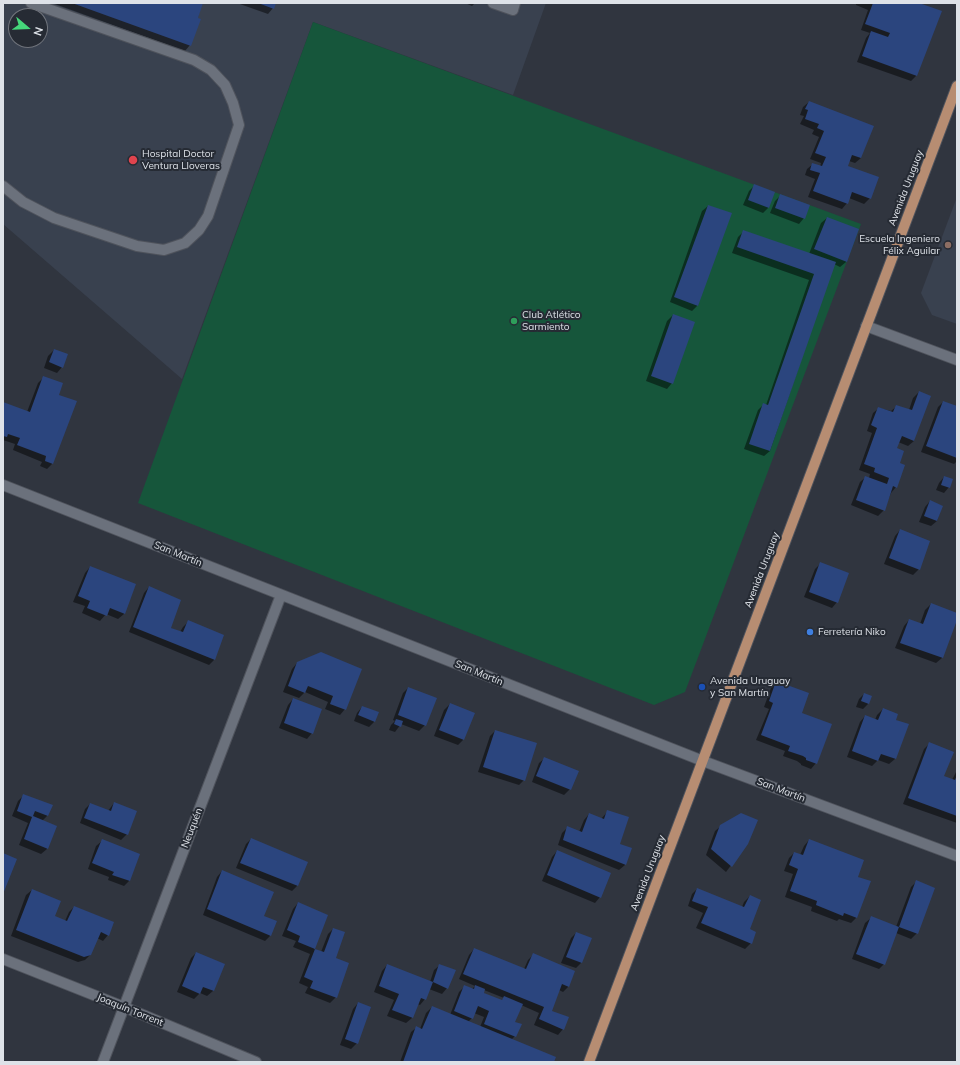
<!DOCTYPE html>
<meta charset="utf-8">
<style>
body{margin:0}
#map{position:relative;width:960px;height:1065px;overflow:hidden;background:#30353f;font-family:Mulish,sans-serif}
canvas{display:block}
.frame{position:absolute;inset:0;border:4px solid #dee2e8;pointer-events:none}
.north{position:absolute;left:8px;top:8px;width:40px;height:40px;box-sizing:border-box;background:#262b34;border:1px solid #70747c;border-radius:50%;rotate:109deg;font-size:11px;font-weight:700;line-height:16px;text-align:center;color:#dee2e8}
.north::after{content:'';display:block;margin:auto;width:14px;height:18px;background:#45d77a;clip-path:polygon(50% 0,100% 100%,50% 72%,0 100%)}
</style>
<div id="map">
<canvas width="960" height="1065"></canvas>
<div class="frame"></div>
<div class="north">N</div>
</div>
<script>
const g = document.querySelector('canvas').getContext('2d');
g.lineJoin = 'round';
function paint(path, color) { g.fillStyle = color; g.fill(path, 'evenodd'); }
const poly = rows => new Path2D(rows.map(r => 'M' + r).join(''));
function strokePath(path, color, width, dash) { g.strokeStyle = color; g.lineWidth = width; g.lineCap = dash ? 'butt' : 'round'; g.setLineDash(dash || []); g.stroke(path); }
function write(font, color, halo, rows, align = 'center') {
  g.font = font + ' Mulish,sans-serif'; g.lineWidth = 4; g.setLineDash([]); g.textBaseline = 'middle'; g.strokeStyle = halo; g.fillStyle = color; for (const [text, x, y, turn = 0] of rows) {
    g.save(); g.translate(x, y); g.rotate((+turn || 0) * Math.PI / 180); g.textAlign = isNaN(turn) ? turn : align; if (halo) g.strokeText(text, 0, 0); g.fillText(text, 0, 0); g.restore();
  }
}
const built = poly([
 [3,3,546,3,513,95,313,22,182,379,3,224],
 [16,16,40,16,40,40,16,40],
 [957,197,957,324,932,315,921,293]
]);
const green = poly([
 [313,22,861,224,685,692,654,705,138,503]
]);
const shadow = poly([
 [52,3,202,3,190,45,185,51],
 [237,3,275,3,273,8,268,14],
 [465,3,475,3,472,6],
 [856,3,916,3,940,12,916,76,911,81,857,62,866,38,870,33,861,30,868,10,856,5],
 [809,102,861,158,855,163,849,161,847,166,870,198,864,204,849,198,847,203,842,209,808,197,815,179,805,175,807,169,813,164,820,167,821,163,810,159,819,137,812,134,814,130,800,124,804,116,800,115,803,107],
 [754,186,769,207,763,213,743,205,749,191],
 [781,195,804,218,799,224,770,213,775,201],
 [708,206,698,305,692,311,670,302,702,211],
 [827,218,858,230,846,262,840,267,834,264,770,451,764,456,744,449,758,410,764,404,766,405,809,280,732,253,738,237,744,231,809,254,821,223],
 [673,315,672,383,667,389,646,381,667,321],
 [54,350,62,367,57,373,44,368,48,356],
 [44,377,58,395,52,464,47,469,40,466,42,462,13,450,15,444,3,440,3,403,27,412,38,383],
 [919,392,914,441,908,446,898,442,896,449,898,464,896,487,891,493,884,510,878,516,851,505,860,482,866,477,869,478,870,474,859,470,872,433,867,431,873,413,879,408,891,411,897,406,909,410,913,398],
 [943,402,957,407,957,461,954,464,921,452,938,407],
 [944,477,949,487,944,493,936,490,939,483],
 [930,501,942,506,937,521,931,526,919,522,925,507],
 [900,530,919,569,913,575,884,564,895,536],
 [821,563,837,602,832,608,804,597,815,569],
 [90,567,135,585,124,614,118,619,106,614,100,621,82,613,85,606,73,602,85,573],
 [149,587,170,628,180,632,183,627,188,622,223,636,214,660,209,665,129,632,144,593],
 [931,604,957,614,942,658,936,663,895,648,904,626,909,620,920,624,925,610],
 [321,653,345,709,340,715,325,709,328,702,305,692,299,698,283,692,292,669,297,663],
 [776,682,801,713,816,763,811,769,801,765,801,764,797,761,783,756,785,751,756,740,769,709,764,707,771,688],
 [408,688,425,725,419,731,401,724,395,732,389,730,391,725,395,721,393,720,403,693],
 [864,694,868,704,863,709,856,707,859,699],
 [293,699,312,733,307,739,279,728,288,705],
 [450,704,474,714,463,740,458,745,434,736,444,710],
 [362,707,378,712,374,722,369,727,354,721,357,713],
 [883,709,895,720,908,725,895,759,889,764,878,760,872,766,847,757,860,722,865,716,875,720,877,715],
 [495,731,524,780,519,785,478,772,490,736],
 [929,744,943,777,952,780,957,770,957,823,903,804,924,749],
 [545,758,570,789,564,795,532,782,539,763],
 [24,795,51,806,47,816,42,821,56,826,47,849,41,854,19,845,28,823,12,816,18,801],
 [114,803,127,834,121,840,80,823,85,809,90,804,108,811],
 [608,811,618,844,631,849,625,865,619,870,558,845,562,833,568,827,579,832,584,820,589,814,601,819],
 [721,826,747,844,726,872,706,855,715,831],
 [251,839,307,862,297,886,292,891,236,868,246,844],
 [809,840,857,877,869,882,856,918,851,923,839,919,837,921,811,911,812,907,785,897,793,874,784,871,789,858,794,853,800,855,804,846],
 [102,841,139,855,129,881,124,886,108,880,109,877,88,869,96,846],
 [557,851,600,897,595,903,542,881,552,857],
 [222,871,263,916,270,936,265,941,203,915,217,877],
 [916,882,917,933,911,939,896,933,884,964,879,969,852,959,865,923,871,918,896,927,911,887],
 [697,889,742,907,744,902,750,896,748,930,751,943,745,949,696,928,703,913,688,906,692,894],
 [32,890,54,917,65,921,69,912,74,907,108,935,103,941,97,938,90,955,85,960,78,962,11,936,26,895],
 [298,903,327,915,314,949,321,952,328,934,333,929,336,997,330,1003,305,993,308,987,299,983,310,954,293,947,296,941,282,936,293,909],
 [576,933,591,939,581,963,576,968,561,963,571,938],
 [474,949,524,969,528,960,533,955,569,986,563,992,559,990,551,1011,563,1029,558,1035,534,1025,539,1013,521,1005,514,1022,515,1036,511,1040,553,1062,400,1062,411,1032,417,1027,420,1029,426,1013,432,1007,450,1015,459,992,465,986,472,989,475,986,459,979,469,955],
 [484,990,504,998,501,1001,483,993],
 [474,1013,484,1017,480,1027,468,1022,472,1018],
 [196,953,224,964,213,991,207,996,200,993,194,999,177,992,191,958],
 [387,965,430,982,434,970,440,965,447,988,442,994,429,989,425,999,420,1005,417,1004,412,1018,406,1023,387,1016,394,1000,374,992,382,971],
 [358,1003,357,1043,351,1049,340,1045,353,1009]
]);
const building = poly([
 [72,3,203,3,198,18,201,19,191,46],
 [258,3,276,3,274,9],
 [873,3,919,3,942,11,917,76,862,56,871,31,888,37,890,33,865,24],
 [809,101,874,126,861,158,852,155,848,166,879,177,871,199,852,192,848,204,813,191,820,173,810,170,812,163,822,166,826,157,815,153,824,131,817,128,819,124,805,119,808,110,805,109],
 [754,184,775,192,769,208,748,200],
 [780,194,810,205,805,219,775,208],
 [708,205,732,213,698,306,674,297],
 [827,217,859,229,847,262,814,249],
 [743,230,836,262,770,451,749,444,763,403,768,405,814,274,737,247],
 [673,314,695,322,673,384,651,376],
 [54,349,68,354,63,368,49,362],
 [43,376,63,383,59,395,77,401,53,464,45,461,46,456,17,445,20,438,8,434,7,437,3,436,3,402,30,412],
 [919,391,931,396,914,441,902,436,897,448,904,451,900,463,905,465,897,488,893,486,885,511,856,500,865,476,887,484,889,478,874,472,875,468,864,464,877,428,871,425,878,407,893,412,896,405,912,410],
 [943,401,957,406,957,458,926,446],
 [944,476,953,479,950,488,941,485],
 [930,500,943,506,937,521,924,516],
 [900,529,930,541,920,570,889,558],
 [820,562,849,573,838,603,809,592],
 [90,566,136,584,125,614,110,608,107,616,87,608,90,601,78,596],
 [149,586,181,600,171,628,183,632,188,620,224,635,215,660,133,627],
 [931,603,957,613,957,620,943,658,900,643,909,619,923,624],
 [321,652,362,669,346,710,330,704,333,696,308,686,305,693,288,686,297,662],
 [776,681,809,693,802,713,832,724,817,764,806,760,806,758,803,756,788,751,790,746,761,735,773,703,769,701],
 [408,687,437,698,426,726,398,715],
 [864,693,872,696,869,704,861,701],
 [293,698,322,709,313,734,284,723],
 [450,703,475,713,464,740,439,730],
 [362,706,379,712,375,722,358,715],
 [883,708,898,714,896,720,909,724,896,759,881,754,878,761,852,751,865,715,878,720],
 [396,719,403,721,401,727,394,724],
 [495,730,537,743,525,781,483,767],
 [929,742,954,752,944,776,955,780,957,775,957,816,908,798],
 [544,757,579,771,571,790,536,776],
 [23,794,53,805,48,816,35,811,33,816,57,826,48,849,24,839,32,817,17,811],
 [114,802,137,811,128,835,84,818,90,803,111,811],
 [607,810,629,817,620,844,632,848,626,865,563,840,567,826,582,832,589,813,604,819],
 [741,813,758,820,748,844,732,867,711,849,720,825],
 [251,838,308,862,298,886,240,863],
 [102,839,140,854,130,881,112,875,114,872,92,863],
 [809,839,864,860,858,877,871,881,857,918,844,913,843,916,816,905,817,901,790,891,798,869,789,865,794,852,803,855],
 [557,850,611,873,601,898,547,875],
 [3,853,17,859,3,894],
 [222,870,274,892,264,916,277,921,271,936,207,909],
 [916,880,935,888,918,934,899,927],
 [697,888,744,907,750,895,761,900,750,929,756,932,752,944,701,923,708,907,692,901],
 [32,889,61,901,55,916,67,921,74,906,114,922,109,936,101,932,91,955,84,957,16,930],
 [298,902,328,915,315,949,298,942,300,936,287,930],
 [871,916,899,927,885,965,856,954],
 [333,928,345,932,336,958,349,963,337,998,310,988,313,981,304,977,315,949,324,952],
 [576,932,592,938,582,963,566,957],
 [474,948,526,969,533,953,575,971,569,987,562,984,552,1011,569,1017,564,1030,539,1019,544,1007,463,974],
 [196,952,225,964,214,991,203,987,200,994,182,986],
 [387,964,433,982,426,1000,421,998,413,1018,392,1010,399,994,379,986],
 [439,964,456,970,448,989,433,982],
 [464,985,474,989,475,985,485,989,484,993,502,1000,504,996,523,1004,515,1022,522,1024,516,1037,484,1024,489,1011,478,1006,473,1019,454,1011],
 [358,1002,371,1007,358,1044,345,1039],
 [432,1006,556,1057,554,1062,403,1062,416,1026,422,1029]
]);
const minor = poly([
 [493,3,513,10,515,3],
 [3,186,23,202,54,218,137,246,164,250,185,243,199,230,208,216,239,125,233,103,225,85,211,70,194,60,31,3],
 [866,326,957,360],
 [3,485,703,761,957,856],
 [3,959,124,1007,256,1062],
 [103,1062,281,595]
]);
const major = poly([
 [589,1062,957,86]
]);
const markers = [
 [133,160,5,"#e0444e"],
 [948,245,4,"#8d6e63"],
 [514,321,4,"#2e9e5b"],
 [810,632,4,"#3f7fe0"],
 [702,687,4,"#1a4fb4"]
];
const poiNames = [
 ["Hospital Doctor",142,154],
 ["Ventura Lloveras",142,166],
 ["Escuela Ingeniero",940,239,"right"],
 ["Félix Aguilar",940,251,"right"],
 ["Club Atlético",522,315],
 ["Sarmiento",522,327],
 ["Ferretería Niko",818,632],
 ["Avenida Uruguay",710,681],
 ["y San Martín",710,693]
];
const streetNames = [
 ["Avenida Uruguay",906,188,-69],
 ["San Martín",178,554,22],
 ["Avenida Uruguay",762,570,-69],
 ["San Martín",479,673,22],
 ["San Martín",781,790,21],
 ["Neuquén",192,828,-69],
 ["Avenida Uruguay",648,873,-69],
 ["Joaquín Torrent",130,1010,22]
];
paint(built, '#39414f');
paint(green, '#16563b');
paint(shadow, '#0007');
paint(building, '#2b457e');
strokePath(minor, '#4f535c', 12);
strokePath(major, '#4f535c', 12);
strokePath(minor, '#6b717c', 10);
strokePath(major, '#b78d72', 10);
for (const [x, y, r, color] of markers) { const dot = new Path2D(); dot.arc(x, y, r, 0, 2 * Math.PI); g.fillStyle = color; g.fill(dot); strokePath(dot, '#262b34', 1.5); }
write('10px', '#dee2e8', '#262b34', poiNames, 'left');
write('10px', '#dee2e8', '#262b34', streetNames);
</script>
